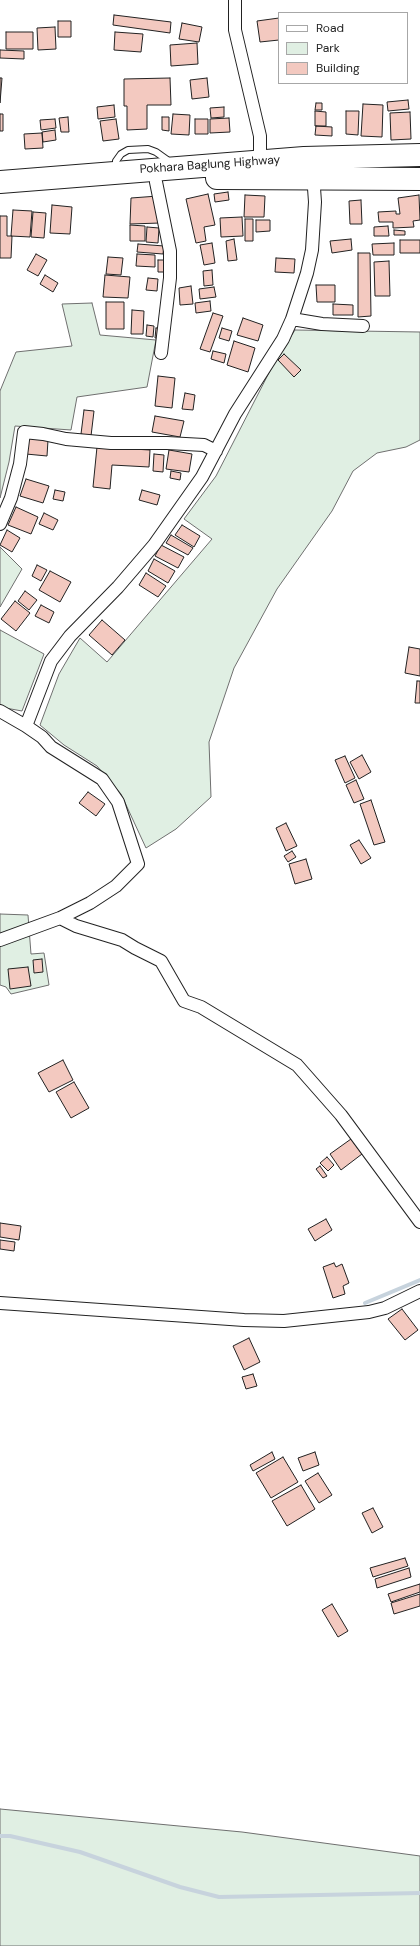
<!DOCTYPE html>
<style>
body{margin:0}
#map{position:relative;width:420px;height:1946px;overflow:hidden;background:#fff;font-family:"DM Sans",sans-serif}
canvas{display:block}
.legend{position:absolute;left:278px;top:12px;width:130px;height:72px;box-sizing:border-box;background:#fff;border:1px solid #a7a7a7;margin:0;padding:5px 7px;list-style:none;font-size:12px;color:#222}
.legend li{display:flex;align-items:center;gap:8px;height:20px}
.legend b{width:20px;border:1px solid #a7a7a7}
</style>
<div id="map">
<canvas width="420" height="1946"></canvas>
<ul class="legend">
<li><b style="height:5px;background:#fff"></b>Road</li>
<li><b style="height:11px;background:#e0efe3"></b>Park</li>
<li><b style="height:11px;background:#f3c9c0"></b>Building</li>
</ul>
</div>
<script>
const g = document.querySelector('canvas').getContext('2d');
g.lineJoin = 'round';
function paint(path, color) { g.fillStyle = color; g.fill(path, 'evenodd'); }
const poly = rows => new Path2D(rows.map(r => 'M' + r).join(''));
function strokePath(path, color, width, dash) { g.strokeStyle = color; g.lineWidth = width; g.lineCap = dash ? 'butt' : 'round'; g.setLineDash(dash || []); g.stroke(path); }
function write(font, color, halo, rows, align = 'center') {
  g.font = font + ' "DM Sans",sans-serif'; g.lineWidth = 3; g.setLineDash([]); g.textBaseline = 'middle'; g.strokeStyle = halo; g.fillStyle = color; for (const [text, x, y, turn = 0] of rows) {
    g.save(); g.translate(x, y); g.rotate((+turn || 0) * Math.PI / 180); g.textAlign = isNaN(turn) ? turn : align; if (halo) g.strokeText(text, 0, 0); g.fillText(text, 0, 0); g.restore();
  }
}
const green = poly([
 [92,303,100,335,156,340,147,387,77,397,71,430,15,426,9,462,0,498,0,391,16,352,72,346,62,304,92,303],
 [295,330,420,332,420,440,406,447,377,453,353,471,332,511,277,589,234,668,209,742,211,797,176,829,146,848,121,794,97,766,64,745,40,725,59,674,80,638,107,662,212,539,184,519,216,476,273,365,295,330],
 [0,547,22,569,0,607,0,547],
 [0,630,44,654,22,711,0,707,0,630],
 [0,914,28,915,31,954,44,953,49,985,11,994,6,987,0,985,0,914],
 [0,1809,242,1832,420,1856,420,1946,0,1946,0,1809]
]);
const stream = poly([
 [365,1303,420,1280],
 [0,1836,10,1836,80,1852,180,1887,219,1897,420,1893]
]);
const building = poly([
 [114,15,171,22,170,33,113,25,114,15],
 [279,18,279,40,260,42,257,21,279,18],
 [58,21,71,21,71,37,58,37,58,21],
 [182,23,202,27,199,42,179,39,182,23],
 [55,27,56,49,38,50,37,28,55,27],
 [6,32,33,32,33,49,6,49,6,32],
 [115,32,143,34,141,52,114,50,115,32],
 [197,43,198,64,171,66,170,45,197,43],
 [0,50,24,51,24,59,0,58,0,50],
 [0,78,2,78,0,103,0,78],
 [170,78,171,105,147,105,147,129,127,130,127,106,124,106,124,79,170,78],
 [207,78,209,97,192,99,190,80,207,78],
 [408,100,409,109,388,111,387,102,408,100],
 [316,103,322,103,322,110,315,110,316,103],
 [363,104,383,105,382,137,361,136,363,104],
 [114,105,115,117,98,119,97,107,114,105],
 [224,107,224,117,211,118,210,108,224,107],
 [315,111,326,112,326,126,315,126,315,111],
 [346,111,359,111,358,135,346,134,346,111],
 [410,112,411,139,391,140,390,113,410,112],
 [0,114,3,114,3,131,0,131,0,114],
 [173,114,190,115,189,135,171,134,173,114],
 [68,117,69,132,61,132,59,118,68,117],
 [162,117,169,117,169,131,162,130,162,117],
 [229,118,230,132,210,133,210,119,229,118],
 [55,119,56,128,41,130,40,120,55,119],
 [116,119,119,139,103,141,100,121,116,119],
 [195,119,208,119,208,134,195,134,195,119],
 [316,126,332,127,332,136,315,135,316,126],
 [55,130,56,140,43,142,42,132,55,130],
 [42,133,43,148,25,149,24,134,42,133],
 [228,192,229,200,215,202,214,194,228,192],
 [208,194,215,225,204,227,206,241,196,243,186,199,208,194],
 [245,195,265,196,264,217,244,217,245,195],
 [419,195,420,220,413,221,414,227,393,228,393,222,379,222,378,212,396,211,396,214,400,214,398,198,419,195],
 [158,196,160,223,130,224,131,198,158,196],
 [361,200,362,224,350,224,349,201,361,200],
 [52,205,72,207,70,234,50,233,52,205],
 [13,210,32,211,30,237,11,236,13,210],
 [33,212,46,213,44,238,31,237,33,212],
 [0,216,7,216,7,236,12,236,11,258,0,258,0,216],
 [242,217,243,236,221,237,220,218,242,217],
 [245,219,253,219,253,241,245,241,245,219],
 [256,220,270,220,270,231,256,232,256,220],
 [130,225,145,226,145,241,130,241,130,225],
 [388,226,389,236,374,236,374,227,388,226],
 [147,227,159,228,158,243,146,242,147,227],
 [394,230,405,231,405,235,394,235,394,230],
 [234,239,237,260,228,261,226,241,234,239],
 [351,239,352,250,332,253,330,241,351,239],
 [400,240,420,240,420,253,400,253,400,240],
 [212,243,215,263,204,265,200,245,212,243],
 [394,243,394,255,373,255,372,244,394,243],
 [138,244,164,246,163,254,137,252,138,244],
 [358,253,370,253,371,316,358,317,358,253],
 [36,254,47,260,38,276,27,270,36,254],
 [137,254,155,255,155,267,136,266,137,254],
 [108,257,123,258,121,275,106,274,108,257],
 [276,258,295,259,294,273,275,272,276,258],
 [158,260,169,260,169,272,158,272,158,260],
 [389,261,390,296,375,296,374,262,389,261],
 [212,270,213,285,204,286,203,271,212,270],
 [45,275,58,283,53,292,40,284,45,275],
 [105,275,130,277,128,298,103,297,105,275],
 [148,278,158,279,157,291,146,290,148,278],
 [316,285,335,285,335,302,317,302,316,285],
 [191,286,193,304,180,305,179,288,191,286],
 [214,287,216,297,200,299,199,289,214,287],
 [210,301,211,311,196,313,195,303,210,301],
 [106,302,124,302,124,329,106,329,106,302],
 [333,304,353,305,353,315,333,315,333,304],
 [132,310,144,311,143,334,131,334,132,310],
 [213,313,223,316,210,352,200,349,213,313],
 [243,318,263,325,258,341,237,335,243,318],
 [147,325,154,326,153,337,146,336,147,325],
 [156,328,162,328,161,338,155,338,156,328],
 [222,328,232,331,229,341,219,338,222,328],
 [234,341,255,348,248,372,227,365,234,341],
 [213,351,226,354,224,363,211,359,213,351],
 [284,354,301,370,294,377,278,360,284,354],
 [158,376,175,378,172,408,155,406,158,376],
 [185,393,195,395,193,410,182,409,185,393],
 [84,410,94,411,91,436,81,434,84,410],
 [155,416,184,421,180,437,152,432,155,416],
 [27,438,48,440,47,456,26,454,27,438],
 [97,447,150,450,149,467,112,465,110,489,93,487,97,447],
 [169,450,192,454,189,472,166,469,169,450],
 [154,454,164,455,163,472,153,471,154,454],
 [171,471,181,473,180,480,170,478,171,471],
 [26,479,49,486,43,503,20,496,26,479],
 [55,490,65,492,63,501,53,499,55,490],
 [142,490,160,495,157,505,139,500,142,490],
 [16,507,38,517,31,534,8,525,16,507],
 [44,513,58,520,53,530,39,524,44,513],
 [182,525,200,536,194,547,175,535,182,525],
 [7,530,20,538,12,552,0,545,7,530],
 [171,535,193,548,188,555,166,543,171,535],
 [161,545,184,557,178,568,155,556,161,545],
 [154,559,175,571,168,583,148,571,154,559],
 [37,565,47,570,41,581,32,576,37,565],
 [50,571,71,582,60,602,39,590,50,571],
 [146,573,166,586,158,597,139,585,146,573],
 [25,591,37,600,29,610,18,601,25,591],
 [15,601,30,613,16,631,1,619,15,601],
 [41,605,54,612,49,623,35,616,41,605],
 [102,620,125,640,112,655,89,635,102,620],
 [409,647,420,649,420,676,405,673,409,647],
 [417,681,420,681,420,703,415,703,417,681],
 [362,755,371,772,359,779,350,762,362,755],
 [345,756,355,778,345,783,335,760,345,756],
 [356,780,364,799,354,803,346,785,356,780],
 [88,792,105,804,96,816,79,803,88,792],
 [371,800,385,842,374,845,360,804,371,800],
 [286,823,297,846,286,851,276,828,286,823],
 [359,840,371,858,361,864,350,845,359,840],
 [292,851,296,857,288,862,284,856,292,851],
 [306,859,312,879,295,884,289,864,306,859],
 [42,959,43,972,34,973,33,960,42,959],
 [28,967,31,986,10,989,8,969,28,967],
 [63,1060,73,1080,49,1092,38,1073,63,1060],
 [74,1082,89,1108,71,1118,56,1092,74,1082],
 [351,1139,362,1154,341,1170,330,1154,351,1139],
 [327,1157,334,1165,328,1171,320,1163,327,1157],
 [320,1166,327,1176,323,1178,316,1169,320,1166],
 [326,1219,332,1230,315,1241,308,1229,326,1219],
 [0,1223,21,1226,19,1240,0,1237,0,1223],
 [0,1240,15,1242,14,1251,0,1249,0,1240],
 [334,1263,336,1267,342,1264,349,1283,343,1286,345,1294,333,1298,323,1267,334,1263],
 [402,1309,418,1330,405,1340,388,1319,402,1309],
 [249,1338,260,1362,244,1370,233,1346,249,1338],
 [253,1374,257,1386,246,1389,242,1377,253,1374],
 [272,1452,275,1459,253,1471,250,1465,272,1452],
 [315,1452,319,1465,303,1471,298,1458,315,1452],
 [283,1457,298,1482,271,1498,256,1473,283,1457],
 [318,1473,332,1495,319,1503,305,1481,318,1473],
 [301,1485,315,1509,287,1526,272,1501,301,1485],
 [373,1508,383,1527,372,1533,362,1513,373,1508],
 [405,1558,408,1566,373,1577,370,1568,405,1558],
 [409,1568,411,1577,377,1588,375,1579,409,1568],
 [420,1584,420,1592,391,1602,388,1594,420,1584],
 [420,1594,420,1606,394,1614,391,1603,420,1594],
 [332,1604,348,1631,338,1637,322,1610,332,1604]
]);
const lane = poly([
 [116,169,116,161,121,154,128,150,148,149,156,152,170,162]
]);
const street = poly([
 [235,0,235,30,260,136,260,161],
 [156,182,170,251,170,278,161,353],
 [292,319,307,273,312,250,315,202,313,174],
 [0,524,11,498,20,464,24,432,43,434,66,439,111,443,167,443,204,445,216,451],
 [0,711,26,726],
 [60,918,90,903,116,886,138,864,118,802,102,779,51,747,42,737,26,726,51,661,70,636,118,587,154,545,202,477,235,414,283,339,292,319,322,324,363,326],
 [0,940,60,918,76,926,122,940,135,948,161,961,184,1001,201,1007,297,1065,341,1115,420,1222],
 [0,1303,244,1320,284,1321,369,1312,385,1308,420,1291]
]);
const highway = poly([
 [217,178,420,179],
 [0,182,304,158,420,155]
]);
const streetNames = [
 ["Pokhara Baglung Highway",210,165,-4]
];
paint(green, '#e0efe3');
strokePath(green, '#6f6f6f', 1);
strokePath(stream, '#c7d3dd', 4);
paint(building, '#f3c9c0');
strokePath(building, '#222', 1);
strokePath(lane, '#222', 8);
strokePath(street, '#222', 14);
strokePath(highway, '#222', 24);
strokePath(lane, '#fff', 6);
strokePath(street, '#fff', 12);
strokePath(highway, '#fff', 22);
write('12px', '#222', '#fff', streetNames);
</script>
